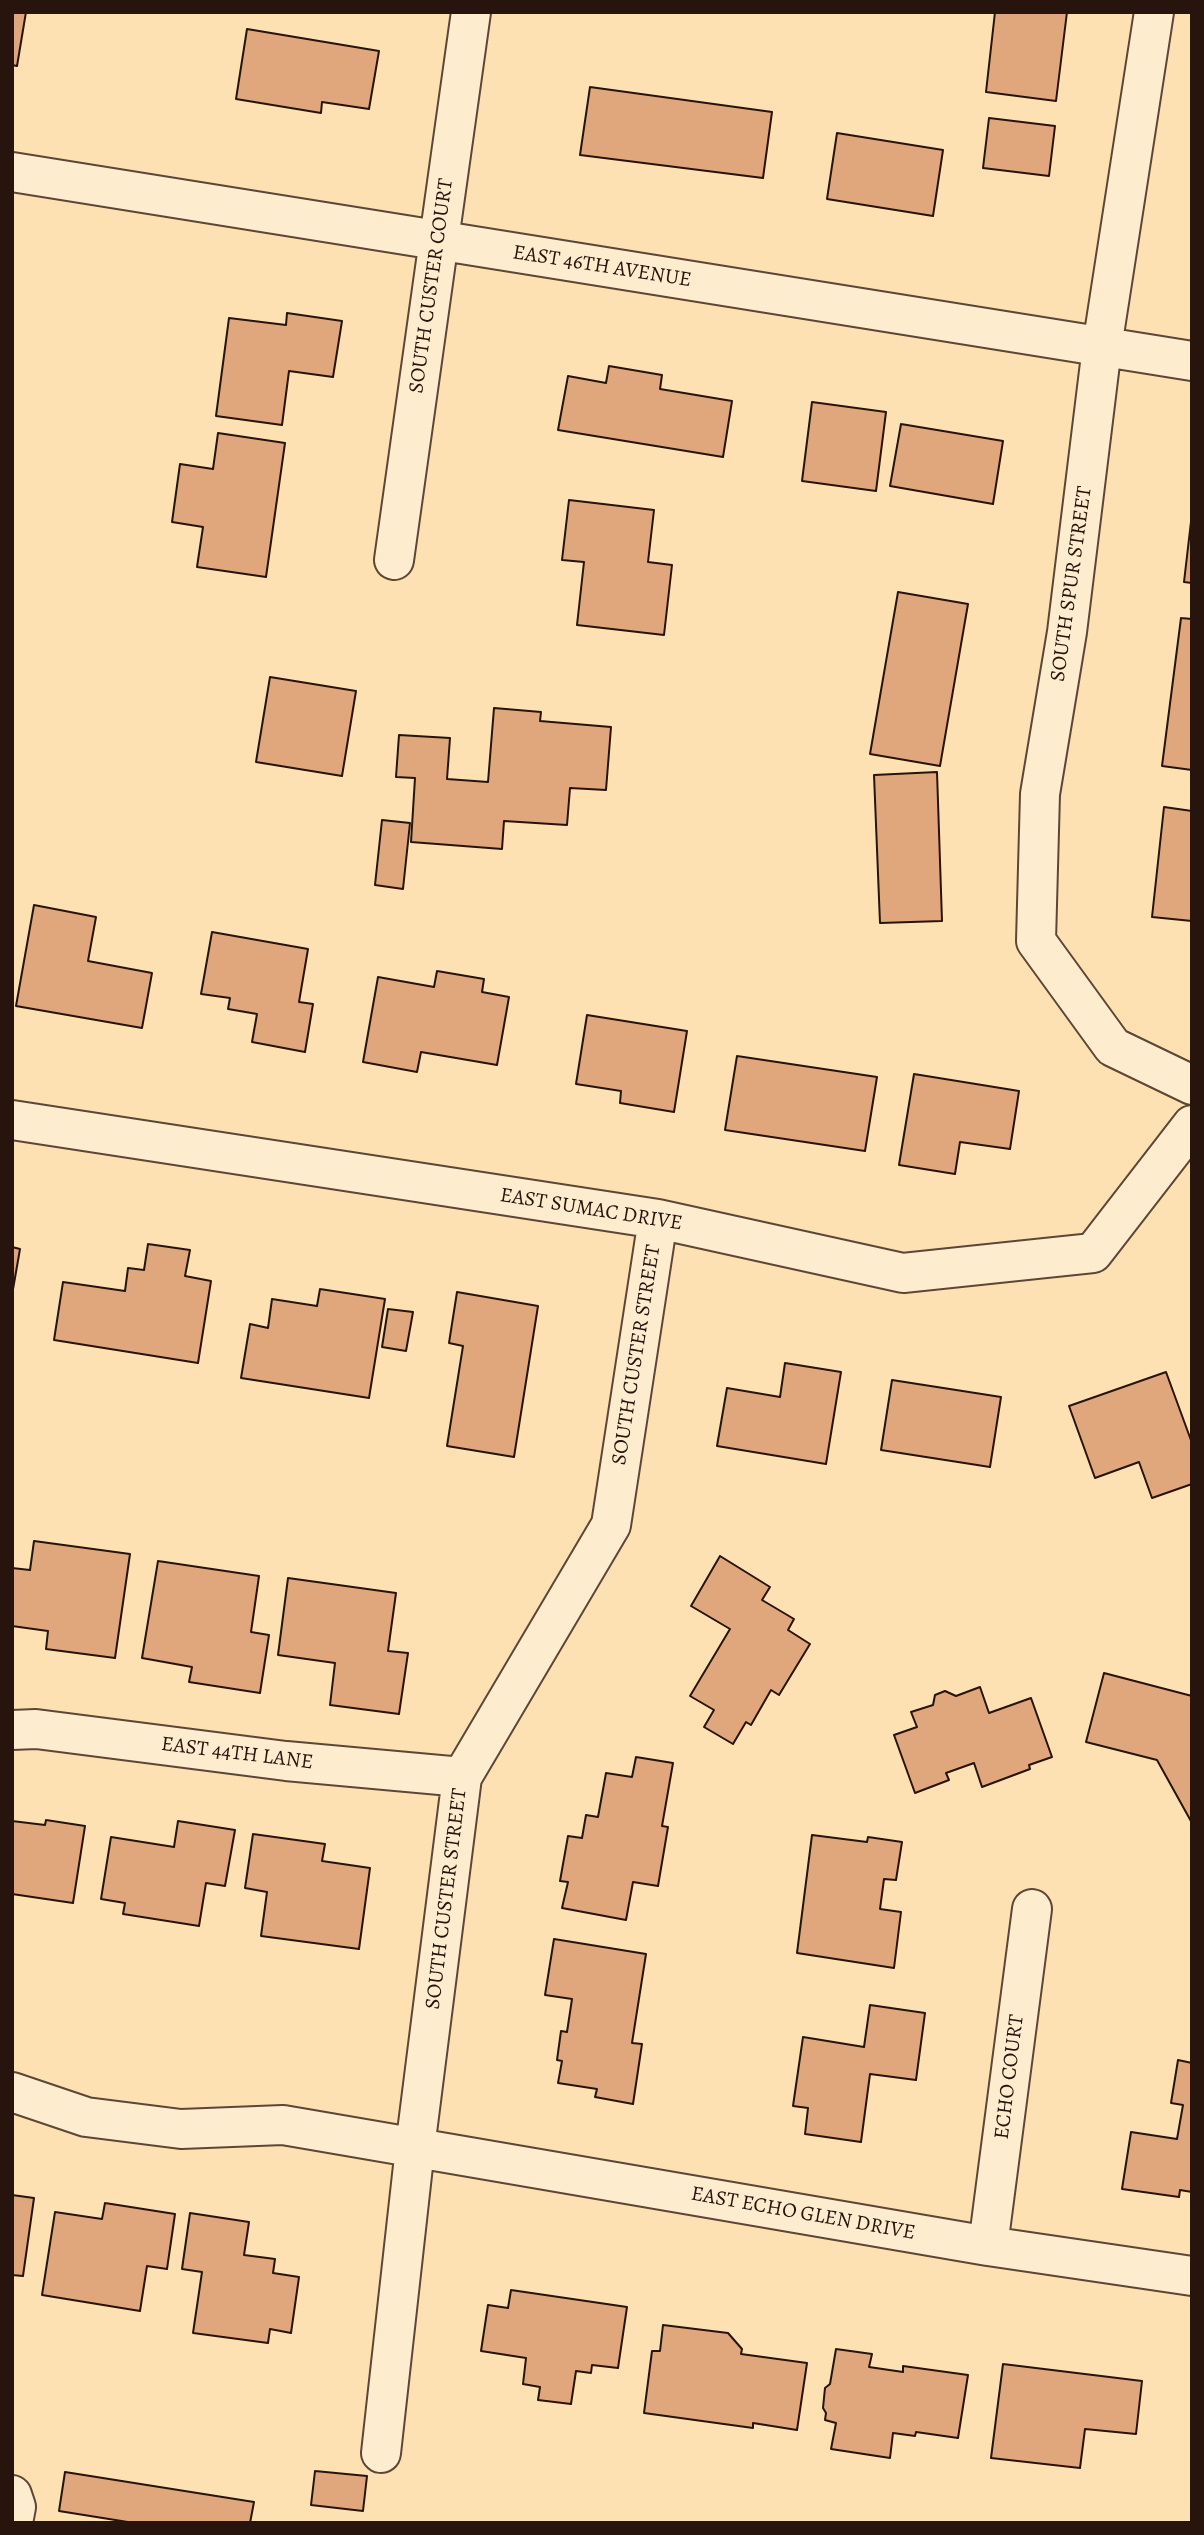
<!DOCTYPE html>
<style>
body{margin:0}
#map{position:relative;width:1204px;height:2535px;overflow:hidden;background:#fee1b3;font-family:Alegreya,serif}
canvas{display:block}
.frame{position:absolute;inset:0;border:14px solid #26140d;pointer-events:none}
</style>
<div id="map">
<canvas width="1204" height="2535"></canvas>
<div class="frame"></div>
</div>
<script>
const g = document.querySelector('canvas').getContext('2d');
g.lineJoin = 'round';
function paint(path, color) { g.fillStyle = color; g.fill(path, 'evenodd'); }
const poly = rows => new Path2D(rows.map(r => 'M' + r).join(''));
function strokePath(path, color, width, dash) { g.strokeStyle = color; g.lineWidth = width; g.lineCap = dash ? 'butt' : 'round'; g.setLineDash(dash || []); g.stroke(path); }
function write(font, color, halo, rows, align = 'center') {
  g.font = font + ' Alegreya,serif'; g.lineWidth = 5; g.setLineDash([]); g.textBaseline = 'middle'; g.strokeStyle = halo; g.fillStyle = color; for (const [text, x, y, turn = 0] of rows) {
    g.save(); g.translate(x, y); g.rotate((+turn || 0) * Math.PI / 180); g.textAlign = isNaN(turn) ? turn : align; if (halo) g.strokeText(text, 0, 0); g.fillText(text, 0, 0); g.restore();
  }
}
const building = poly([
 [12,12,26,12,17,66,12,65,12,12],
 [995,12,1067,12,1056,101,986,92,995,12],
 [247,29,379,51,369,109,322,102,321,113,236,99,247,29],
 [590,87,772,112,763,178,580,155,590,87],
 [989,118,1055,126,1049,176,983,168,989,118],
 [837,133,943,150,933,216,827,199,837,133],
 [287,313,342,321,333,377,289,371,282,425,216,416,229,318,286,325,287,313],
 [609,366,662,375,660,389,732,401,723,457,558,430,568,376,606,383,609,366],
 [812,402,886,412,876,491,802,481,812,402],
 [901,424,1003,441,993,504,890,486,901,424],
 [218,433,285,443,266,577,197,567,203,527,172,522,180,464,213,469,218,433],
 [569,500,654,510,648,562,672,565,664,635,577,625,584,562,562,560,569,500],
 [1192,513,1192,583,1184,582,1192,513],
 [898,592,968,604,940,766,870,754,898,592],
 [1181,618,1192,619,1192,770,1162,766,1181,618],
 [270,677,356,691,342,776,256,762,270,677],
 [494,708,541,712,540,721,611,727,606,790,570,788,567,825,504,821,502,849,411,842,415,778,396,777,399,735,450,738,447,779,488,782,494,708],
 [937,772,942,921,880,923,874,775,937,772],
 [1164,807,1192,811,1192,921,1152,917,1164,807],
 [382,820,410,823,403,889,375,885,382,820],
 [34,905,96,917,88,961,152,973,142,1028,16,1006,34,905],
 [212,932,308,949,299,1002,313,1004,305,1052,252,1042,257,1014,228,1009,230,998,201,994,212,932],
 [437,971,484,979,482,992,509,997,497,1065,421,1052,417,1072,363,1062,378,977,434,987,437,971],
 [587,1015,687,1031,674,1112,620,1103,621,1091,576,1084,587,1015],
 [737,1056,877,1077,865,1151,725,1130,737,1056],
 [914,1074,1019,1091,1010,1149,960,1142,955,1174,899,1165,914,1074],
 [148,1244,190,1250,185,1276,211,1281,198,1363,54,1340,63,1282,125,1291,128,1268,144,1270,148,1244],
 [12,1247,20,1249,12,1295,12,1247],
 [320,1289,385,1299,369,1398,241,1378,250,1324,268,1328,272,1299,317,1306,320,1289],
 [457,1292,538,1306,514,1457,447,1446,463,1346,449,1343,457,1292],
 [388,1309,413,1312,406,1351,382,1347,388,1309],
 [785,1363,841,1372,826,1464,717,1446,727,1388,780,1397,785,1363],
 [1166,1372,1192,1443,1192,1484,1152,1498,1139,1462,1095,1478,1069,1406,1166,1372],
 [892,1380,1001,1397,990,1467,881,1450,892,1380],
 [34,1541,130,1554,115,1658,46,1649,48,1631,12,1626,12,1568,30,1570,34,1541],
 [720,1556,770,1587,762,1600,794,1619,788,1630,810,1644,779,1695,771,1690,751,1725,746,1722,733,1744,704,1727,714,1710,690,1696,730,1629,691,1606,720,1556],
 [158,1561,259,1576,251,1632,269,1635,260,1693,189,1682,192,1667,142,1658,158,1561],
 [288,1578,396,1593,388,1651,408,1653,399,1714,330,1705,335,1663,278,1655,288,1578],
 [1104,1673,1192,1696,1192,1823,1157,1760,1086,1742,1104,1673],
 [980,1687,989,1713,1031,1698,1052,1757,1029,1765,1030,1769,982,1787,974,1763,946,1773,949,1780,915,1793,894,1735,917,1727,911,1712,933,1705,935,1695,945,1691,956,1696,980,1687],
 [636,1757,673,1763,662,1826,668,1827,658,1886,633,1882,626,1920,562,1908,568,1882,560,1881,568,1836,582,1838,586,1815,598,1817,606,1773,632,1777,636,1757],
 [46,1820,85,1826,73,1903,12,1894,12,1821,45,1825,46,1820],
 [178,1821,235,1830,225,1886,206,1883,199,1926,123,1914,125,1903,101,1899,111,1837,174,1847,178,1821],
 [253,1834,325,1844,322,1861,370,1868,359,1949,261,1936,267,1892,245,1888,253,1834],
 [812,1835,867,1842,868,1837,902,1842,896,1880,884,1879,880,1909,901,1912,894,1968,797,1953,812,1835],
 [554,1939,646,1954,632,2043,642,2044,633,2104,595,2097,597,2089,558,2083,562,2061,557,2060,561,2031,567,2032,572,1999,545,1995,554,1939],
 [870,2005,925,2013,916,2080,870,2074,861,2142,805,2134,808,2108,793,2106,803,2037,864,2047,870,2005],
 [1178,2060,1192,2063,1192,2192,1180,2190,1179,2197,1122,2189,1131,2132,1177,2139,1183,2105,1171,2103,1178,2060],
 [12,2195,34,2198,23,2276,12,2275,12,2195],
 [105,2203,175,2214,167,2269,147,2266,140,2311,42,2295,55,2212,102,2219,105,2203],
 [190,2213,249,2222,244,2255,275,2259,273,2273,299,2277,291,2333,270,2329,268,2343,193,2333,202,2272,182,2269,190,2213],
 [511,2290,627,2307,618,2368,592,2365,591,2373,576,2371,571,2404,538,2400,540,2387,523,2384,526,2358,481,2351,488,2305,508,2308,511,2290],
 [663,2325,728,2333,742,2349,741,2354,807,2363,797,2430,753,2423,753,2428,644,2413,652,2351,660,2351,663,2325],
 [836,2349,872,2354,869,2367,903,2372,903,2366,968,2375,958,2438,916,2432,915,2436,893,2433,890,2458,831,2449,836,2423,825,2420,826,2413,823,2408,825,2388,830,2384,836,2349],
 [1003,2364,1142,2381,1136,2434,1085,2429,1080,2468,991,2458,1003,2364],
 [315,2471,367,2476,363,2511,311,2505,315,2471],
 [65,2472,254,2502,250,2523,134,2523,59,2511,65,2472]
]);
const minor = poly([
 [1154,12,1102,347,1067,632,1040,794,1036,941,1113,1047,1192,1085],
 [12,172,1192,361],
 [394,560,471,12],
 [12,1120,658,1219,903,1273,1093,1253,1192,1125],
 [12,1730,36,1729,286,1761,462,1777],
 [12,2092,86,2117,181,2129,283,2125,988,2246,1192,2276],
 [988,2246,1032,1909],
 [381,2453,415,2148,462,1777,611,1525,658,1219],
 [12,2495,16,2507,13,2523]
]);
const streetNames = [
 ["EAST 46TH AVENUE",602,267,9],
 ["SOUTH CUSTER COURT",432,286,-82],
 ["SOUTH SPUR STREET",1072,584,-82],
 ["EAST SUMAC DRIVE",591,1210,9],
 ["SOUTH CUSTER STREET",637,1355,-81],
 ["EAST 44TH LANE",237,1754,7],
 ["SOUTH CUSTER STREET",447,1899,-83],
 ["ECHO COURT",1010,2077,-83],
 ["EAST ECHO GLEN DRIVE",803,2214,10]
];
paint(building, '#e0a77d');
strokePath(building, '#26140d', 2);
strokePath(minor, '#5c4736', 42);
strokePath(minor, '#feecce', 38);
write('21px', '#26140d', '#feecce', streetNames);
</script>
